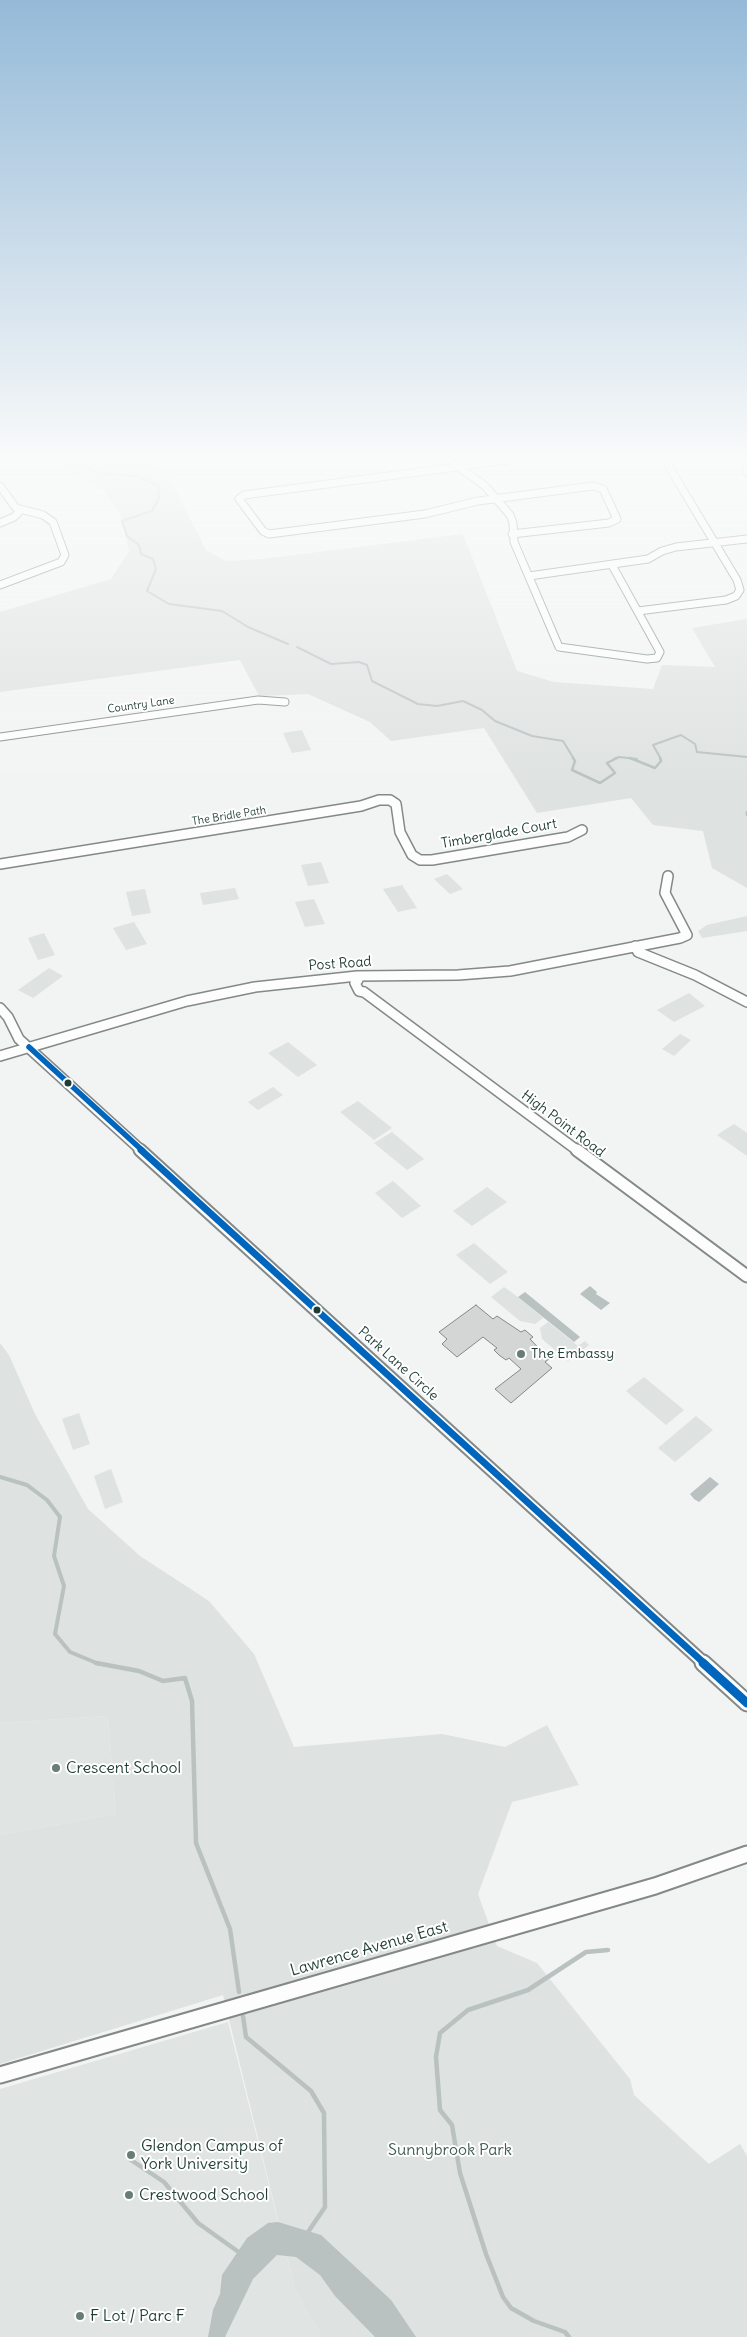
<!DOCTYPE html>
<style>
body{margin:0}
canvas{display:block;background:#f2f3f3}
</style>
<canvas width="747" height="2337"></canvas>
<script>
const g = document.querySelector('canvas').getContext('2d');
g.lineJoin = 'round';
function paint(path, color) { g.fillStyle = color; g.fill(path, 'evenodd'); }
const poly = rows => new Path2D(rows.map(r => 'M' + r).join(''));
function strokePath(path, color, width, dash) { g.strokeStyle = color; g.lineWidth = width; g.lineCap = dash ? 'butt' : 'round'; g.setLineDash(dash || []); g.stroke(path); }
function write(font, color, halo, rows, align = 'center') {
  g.font = font + ' Delius,sans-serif'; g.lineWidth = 4; g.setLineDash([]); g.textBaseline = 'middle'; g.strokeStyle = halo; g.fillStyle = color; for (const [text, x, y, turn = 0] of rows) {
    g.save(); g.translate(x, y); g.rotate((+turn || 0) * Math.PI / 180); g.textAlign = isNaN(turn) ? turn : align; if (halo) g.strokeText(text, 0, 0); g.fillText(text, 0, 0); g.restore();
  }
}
const built = poly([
 [108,1716,116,1814,0,1835,0,1723],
 [228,2022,295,2289,322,2337,0,2337,0,2089]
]);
const green = poly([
 [52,460,144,460,165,469,206,550,226,561,262,559,463,534,517,671,554,682,653,689,662,665,715,667,692,628,747,619,747,888,712,868,703,831,653,825,631,798,537,813,484,728,391,741,370,722,308,694,259,696,240,660,0,692,0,612,111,579,129,551,121,516,105,491,81,480],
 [302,730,311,750,292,753,283,733],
 [321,862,329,883,308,886,301,865],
 [447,874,463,889,450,894,434,879],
 [402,885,417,908,398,912,383,889],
 [235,888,239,899,203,905,200,893],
 [145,889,151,913,132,916,126,892],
 [314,899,325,924,305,927,295,902],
 [747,916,747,931,702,938,698,931,707,925],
 [134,922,147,944,126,950,113,928],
 [44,933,55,955,38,960,28,938],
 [49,968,63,976,33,998,18,990],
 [689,993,705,1006,674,1022,657,1010],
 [680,1034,691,1040,674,1056,662,1049],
 [288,1042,317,1065,298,1077,268,1053],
 [273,1087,283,1095,258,1110,248,1102],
 [358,1101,392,1128,374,1140,340,1112],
 [734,1124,747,1133,747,1156,717,1135],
 [392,1132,424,1159,407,1170,374,1143],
 [393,1181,421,1206,402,1218,375,1193],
 [487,1187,507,1202,472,1226,453,1211],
 [474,1243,508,1272,490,1284,456,1255],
 [504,1287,518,1297,543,1318,535,1324,520,1321,491,1297],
 [548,1322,578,1346,585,1341,589,1345,568,1361,542,1339,540,1328],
 [0,1343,9,1355,35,1414,88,1509,140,1556,209,1601,254,1654,294,1747,442,1734,505,1747,547,1725,579,1785,512,1802,478,1894,497,1946,537,1963,630,2079,634,2095,709,2164,740,2144,747,2156,747,2337,322,2337,295,2289,223,1995,0,2064,0,1835,116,1814,108,1716,0,1723],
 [644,1377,684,1410,666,1425,626,1391],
 [79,1413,90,1444,73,1450,62,1419],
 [696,1416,713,1430,675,1462,658,1448],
 [111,1469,123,1502,105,1509,94,1476]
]);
const water = poly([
 [590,1286,597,1292,596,1294,610,1303,601,1310,580,1294],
 [525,1292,580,1337,574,1342,518,1297],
 [710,1477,719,1484,699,1502,694,1499,690,1494],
 [278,2222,321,2235,391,2300,416,2337,375,2337,335,2296,320,2275,296,2257,277,2255,253,2279,225,2337,208,2337,213,2310,220,2294,222,2275,247,2238,268,2223]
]);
const streamFar3 = poly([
 [74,460,83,467,105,474,136,476,158,485,159,498,152,511,142,514],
 [140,515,122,521,127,536,139,545,141,554,153,559,156,569,147,591,169,604,222,611,248,627,288,644],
 [297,647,331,664,359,662,367,665,372,681,418,704,437,706,463,701,482,710,495,721,532,736,563,741,574,759],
 [614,759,619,757,637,759],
 [661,759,653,745,681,735,695,744,697,752,747,757]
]);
const streamFar2 = poly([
 [573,758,575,761,572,770,600,783,615,773,607,763,617,758],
 [630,758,655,768,661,761,660,758],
 [747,812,747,815]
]);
const streamFar1 = poly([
 [0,1477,27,1485,47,1500,60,1517,54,1556,64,1586,55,1634,70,1652,99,1664]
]);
const stream = poly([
 [96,1663,139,1671,163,1681,185,1678,192,1701,196,1843,230,1929,239,1992],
 [243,2016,246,2037,311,2091,324,2113,325,2207,306,2235],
 [131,2160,164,2182,198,2223,240,2253],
 [569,2337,565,2332,534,2321,511,2308,503,2297,486,2254,460,2173,452,2125,440,2110,436,2057,440,2033,468,2010,528,1990,586,1952,608,1950]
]);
const building = poly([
 [476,1305,493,1319,497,1316,521,1332,525,1330,533,1337,530,1339,549,1359,545,1362,552,1368,511,1403,495,1389,521,1369,509,1358,506,1360,499,1355,494,1350,497,1348,483,1337,457,1357,442,1344,447,1339,439,1332,476,1305]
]);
const minorFar3 = poly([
 [509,460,244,495,239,499,263,531,269,534,425,514,478,501,593,486,603,489,617,519,609,523,512,534],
 [747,460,747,472],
 [455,464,485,486,510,515,513,523,514,542,559,647,647,659,657,658,660,652,612,565],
 [0,486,16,508,43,515,53,522,65,555,61,562,0,585],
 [0,523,14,517,21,510],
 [529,576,648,559,662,551,676,547,747,539],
 [638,611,726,600,736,596,740,590,737,580,665,460],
 [0,737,258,700,285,702]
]);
const minorFar2 = poly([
 [0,864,361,806,379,800,390,800,396,804,400,832,412,855,420,860,432,860,568,837,582,830],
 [635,946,638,952,695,975,747,1002],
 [357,976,358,980,355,983,359,991,364,992,578,1151],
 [0,1008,8,1017,19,1039,142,1151],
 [0,1056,187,1001,255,987,357,976,458,975,510,971,680,938,687,935,665,893,668,876]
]);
const minorFar1 = poly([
 [140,1150,705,1664],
 [577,1150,747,1276]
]);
const minor = poly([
 [703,1663,747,1703],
 [0,2075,655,1886,747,1854]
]);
const bus1Far2 = poly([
 [29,1047,143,1151]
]);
const bus1Far1 = poly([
 [141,1150,705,1664]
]);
const bus1 = poly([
 [703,1663,747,1703]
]);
const markers = [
 [68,1083,4.5,"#1f3d34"],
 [317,1310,4.5,"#1f3d34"],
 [521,1354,5,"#697d77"],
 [56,1768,5,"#697d77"],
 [131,2155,5,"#697d77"],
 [129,2195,5,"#697d77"],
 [80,2316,5,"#697d77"]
];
const farStreetnames = [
 ["Country Lane",141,705,-8],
 ["The Bridle Path",229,816,-9]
];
const streetNames = [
 ["Timberglade Court",499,834,-10],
 ["Post Road",340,964,-4],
 ["High Point Road",563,1124,37],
 ["Park Lane Circle",398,1364,42]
];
const poiNames = [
 ["The Embassy",531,1354]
];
const nearPoinames = [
 ["Crescent School",66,1768],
 ["Glendon Campus of",141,2146],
 ["York University",141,2164],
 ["Crestwood School",139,2195],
 ["F Lot / Parc F",90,2316]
];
const nearStreetnames = [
 ["Lawrence Avenue East",369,1949,-16]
];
const nearParknames = [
 ["Sunnybrook Park",450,2150]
];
paint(built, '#e0e4e3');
paint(green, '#dee2e1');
paint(water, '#b9c2c0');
strokePath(streamFar3, '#b9c2c0', 2);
strokePath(streamFar2, '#b9c2c0', 2.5);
strokePath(streamFar1, '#b9c2c0', 4);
strokePath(stream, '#b9c2c0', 4.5);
paint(building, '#d3d6d5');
strokePath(building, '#838988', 1);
strokePath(minorFar3, '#838988', 9);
strokePath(minorFar2, '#838988', 12);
strokePath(minorFar1, '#838988', 15);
strokePath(minor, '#838988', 19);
strokePath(minorFar3, '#fdfdfd', 7);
strokePath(minorFar2, '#fdfdfd', 9);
strokePath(minorFar1, '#fdfdfd', 11);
strokePath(minor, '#fdfdfd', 15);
strokePath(bus1Far2, '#0065bd', 5.5);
strokePath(bus1Far1, '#0065bd', 7);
strokePath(bus1, '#0065bd', 9);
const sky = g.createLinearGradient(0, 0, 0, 788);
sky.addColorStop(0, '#95bad8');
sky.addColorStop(0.58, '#f9fafa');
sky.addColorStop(1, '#f9fafa00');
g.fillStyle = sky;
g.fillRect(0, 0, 747, 788);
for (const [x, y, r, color] of markers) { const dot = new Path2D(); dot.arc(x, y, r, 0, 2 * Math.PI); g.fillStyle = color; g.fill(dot); strokePath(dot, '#fff', 2); }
write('11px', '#1f3d34', '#fff', farStreetnames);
write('14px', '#1f3d34', '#fff', streetNames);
write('14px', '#1f3d34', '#fff', poiNames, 'left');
write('16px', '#1f3d34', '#fff', nearPoinames, 'left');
write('16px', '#1f3d34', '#fff', nearStreetnames);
write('16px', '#425b54', '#fff', nearParknames);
</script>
